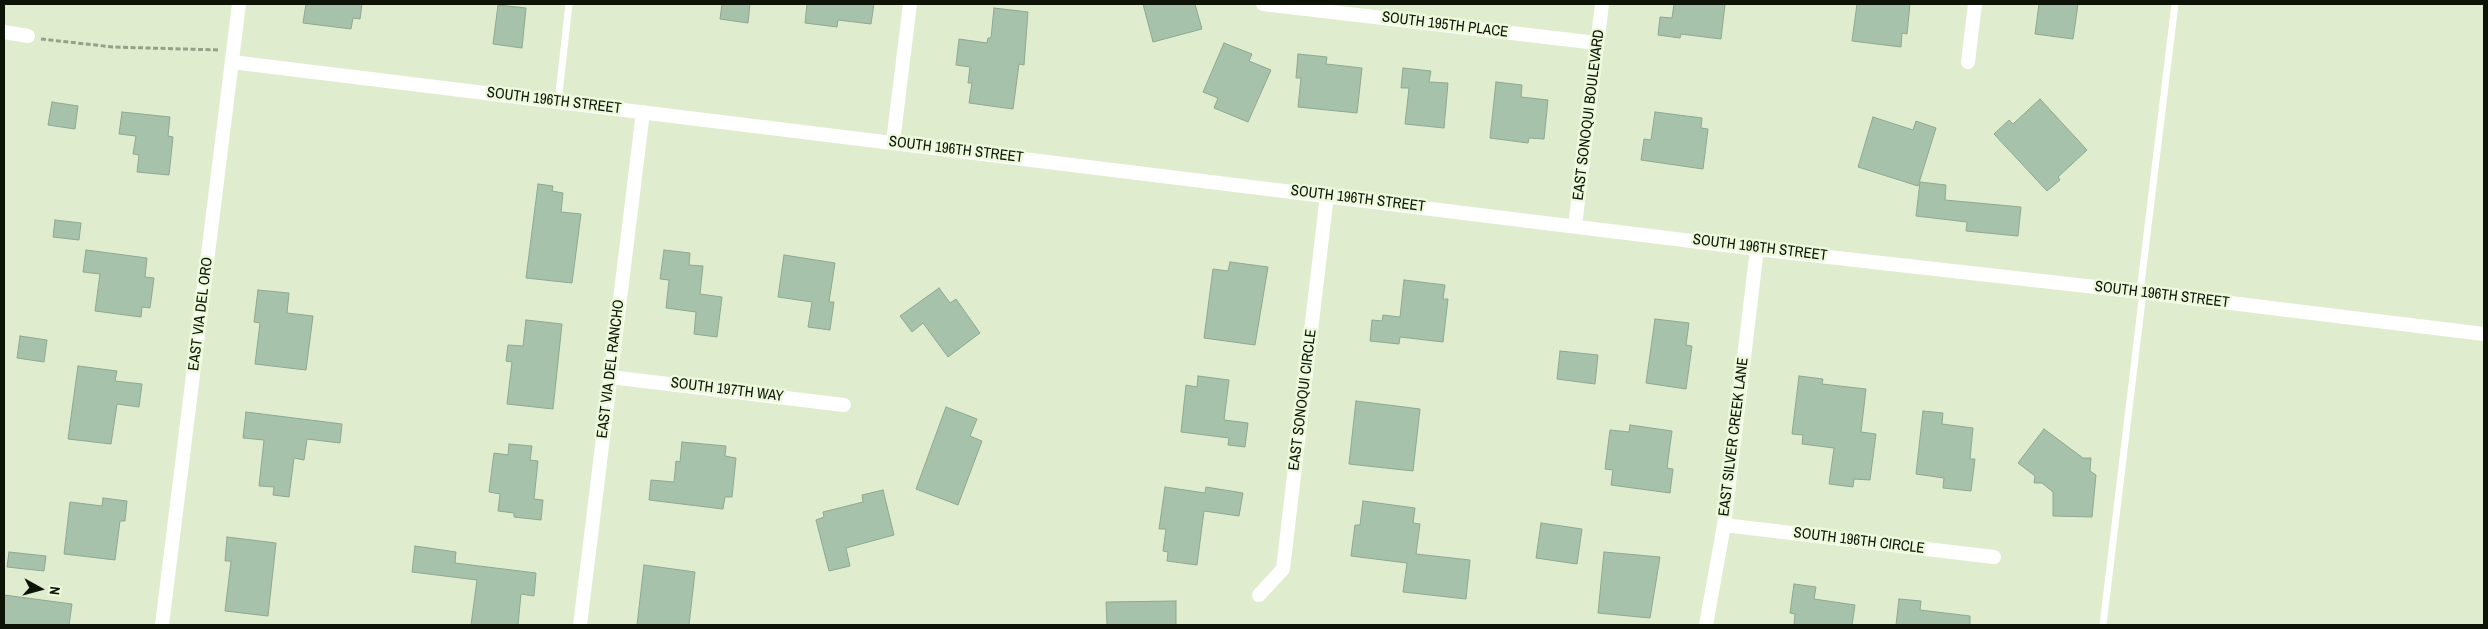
<!DOCTYPE html>
<style>
body{margin:0}
#map{position:relative;width:2488px;height:629px;overflow:hidden;background:#dfeccd;font-family:"Archivo Narrow",sans-serif}
canvas{display:block}
.frame{position:absolute;inset:0;border:5px solid #0e1308;pointer-events:none}
.north{position:absolute;left:15px;top:564px;width:50px;height:50px;-webkit-text-stroke:4px #ecf9da;paint-order:stroke;rotate:97deg;font-size:14px;font-weight:700;line-height:20px;text-align:center;color:#0e1308}
.north::after{content:'';display:block;margin:auto;width:18px;height:22px;background:#0e1308;clip-path:polygon(50% 0,100% 100%,50% 72%,0 100%)}
</style>
<div id="map">
<canvas width="2488" height="629"></canvas>
<div class="frame"></div>
<div class="north">N</div>
</div>
<script>
const g = document.querySelector('canvas').getContext('2d');
g.lineJoin = 'round';
function paint(path, color) { g.fillStyle = color; g.fill(path, 'evenodd'); }
const poly = rows => new Path2D(rows.map(r => 'M' + r).join(''));
function strokePath(path, color, width, dash) { g.strokeStyle = color; g.lineWidth = width; g.lineCap = dash ? 'butt' : 'round'; g.setLineDash(dash || []); g.stroke(path); }
function write(font, color, halo, rows, align = 'center') {
  g.font = font + ' "Archivo Narrow",sans-serif'; g.lineWidth = 5; g.setLineDash([]); g.textBaseline = 'middle'; g.strokeStyle = halo; g.fillStyle = color; for (const [text, x, y, turn = 0] of rows) {
    g.save(); g.translate(x, y); g.rotate((+turn || 0) * Math.PI / 180); g.textAlign = isNaN(turn) ? turn : align; if (halo) g.strokeText(text, 0, 0); g.fillText(text, 0, 0); g.restore();
  }
}
const building = poly([
 [306,4,362,4,360,19,353,18,351,29,303,23,306,4],
 [722,4,750,4,748,23,720,19,722,4],
 [807,4,874,4,871,24,838,20,837,27,805,23,807,4],
 [1143,4,1195,4,1202,29,1153,42,1143,4],
 [1674,4,1725,4,1721,39,1681,34,1680,38,1658,35,1660,17,1672,18,1674,4],
 [1857,4,1910,4,1907,34,1902,33,1901,47,1852,41,1857,4],
 [2039,4,2078,4,2073,39,2035,34,2039,4],
 [498,5,526,8,522,48,493,44,498,5],
 [994,8,1028,12,1024,65,1019,64,1013,109,969,103,972,83,968,83,970,67,956,65,959,39,987,43,988,38,991,38,994,8],
 [1224,43,1252,54,1249,61,1271,70,1248,122,1214,108,1218,98,1203,92,1224,43],
 [1298,54,1327,57,1326,64,1362,68,1357,113,1298,107,1301,78,1296,78,1298,54],
 [1403,68,1431,71,1429,82,1448,83,1444,128,1405,124,1409,88,1401,88,1403,68],
 [1496,82,1522,85,1521,97,1548,100,1544,139,1529,138,1528,143,1490,138,1496,82],
 [2040,99,2087,150,2058,177,2060,180,2047,191,1994,134,2009,120,2013,124,2040,99],
 [52,102,78,106,75,129,48,125,52,102],
 [122,112,170,117,168,136,173,137,169,175,137,172,139,155,133,154,136,136,119,134,122,112],
 [1655,112,1702,118,1701,128,1708,129,1703,169,1641,160,1644,139,1651,140,1655,112],
 [1873,117,1913,130,1916,121,1936,128,1918,186,1858,167,1873,117],
 [1920,182,1946,185,1945,200,2021,207,2018,236,1966,231,1967,222,1916,216,1920,182],
 [538,184,553,186,552,191,563,193,561,212,581,214,572,283,526,278,538,184],
 [55,220,81,223,79,240,53,237,55,220],
 [86,250,147,258,145,277,154,278,150,308,142,307,141,317,95,311,100,274,83,272,86,250],
 [664,250,690,253,689,265,703,266,700,294,722,297,717,337,694,334,696,312,666,308,669,280,660,279,664,250],
 [784,255,835,263,829,302,834,302,830,330,808,327,812,302,778,297,784,255],
 [1230,262,1268,267,1255,345,1204,338,1213,269,1228,271,1230,262],
 [1404,280,1445,285,1443,299,1448,299,1443,342,1400,337,1399,344,1370,341,1372,320,1382,321,1383,315,1400,317,1404,280],
 [939,288,950,303,956,299,980,333,948,357,923,323,912,332,900,316,939,288],
 [258,290,289,293,287,313,313,316,306,370,255,364,260,323,254,322,258,290],
 [1655,319,1689,323,1686,345,1692,346,1686,389,1646,383,1655,319],
 [526,320,562,324,553,409,507,404,512,362,506,361,508,345,523,346,526,320],
 [20,336,47,340,44,362,17,358,20,336],
 [1560,351,1598,355,1595,384,1557,379,1560,351],
 [78,366,117,371,115,381,142,384,139,407,117,404,111,444,68,439,78,366],
 [1198,376,1229,380,1224,420,1248,423,1245,447,1228,445,1229,438,1181,432,1186,385,1197,387,1198,376],
 [1799,376,1823,379,1822,384,1866,389,1861,432,1876,434,1870,480,1854,479,1853,487,1829,484,1834,448,1802,444,1803,435,1792,434,1799,376],
 [1356,401,1420,409,1413,471,1349,464,1356,401],
 [946,407,977,419,970,436,982,441,958,505,916,489,946,407],
 [1923,411,1943,413,1942,424,1973,428,1970,459,1975,459,1971,491,1943,488,1944,478,1916,474,1923,411],
 [246,412,342,424,340,443,307,439,304,460,294,458,289,497,273,495,274,487,259,486,264,440,243,438,246,412],
 [1630,425,1672,431,1667,468,1673,469,1670,493,1611,485,1613,470,1605,469,1610,430,1629,432,1630,425],
 [2044,429,2083,458,2091,458,2090,471,2096,475,2092,517,2053,516,2053,492,2042,483,2034,483,2035,476,2018,463,2044,429],
 [682,442,726,446,725,456,736,458,732,497,725,497,723,509,649,500,651,480,674,482,676,461,680,462,682,442],
 [509,444,532,446,530,460,538,461,534,499,543,500,541,520,514,517,514,513,498,511,500,494,489,492,494,453,508,455,509,444],
 [1165,487,1205,493,1206,487,1243,493,1239,516,1204,511,1197,565,1167,561,1168,552,1163,551,1166,529,1159,529,1165,487],
 [883,490,894,535,846,548,850,566,829,571,816,520,824,517,823,512,863,502,862,495,883,490],
 [103,498,127,501,125,521,120,521,115,560,64,554,70,502,102,506,103,498],
 [1363,501,1415,508,1413,523,1420,524,1416,554,1470,560,1466,599,1403,592,1407,563,1351,556,1355,525,1360,525,1363,501],
 [1541,523,1582,529,1577,564,1536,558,1541,523],
 [227,537,276,543,268,616,225,611,231,561,225,561,227,537],
 [415,546,456,552,455,563,536,573,534,596,521,594,518,625,471,625,477,580,412,572,415,546],
 [9,552,46,556,44,571,7,567,9,552],
 [1604,552,1660,557,1650,618,1598,613,1604,552],
 [644,565,695,572,689,625,637,625,644,565],
 [1794,584,1816,587,1814,599,1855,605,1852,625,1794,625,1795,614,1790,613,1794,584],
 [4,595,72,604,69,625,4,625,4,595],
 [1899,599,1921,601,1920,610,1970,616,1970,625,1896,625,1899,599],
 [1176,601,1176,625,1107,625,1106,602,1176,601]
]);
const path = poly([
 [41,39,113,47,219,50]
]);
const service = poly([
 [558,102,569,4],
 [2140,292,2175,4],
 [2103,625,2143,292]
]);
const minor = poly([
 [1263,4,1597,43],
 [4,32,28,36],
 [232,62,1757,249,2140,292,2484,334],
 [1968,62,1975,4],
 [893,142,910,4],
 [1575,226,1602,4],
 [610,377,844,405],
 [1724,525,1994,557],
 [1259,595,1283,569,1327,195],
 [162,625,239,4],
 [580,625,643,112],
 [1706,625,1724,525,1757,249]
]);
const streetNames = [
 ["SOUTH 195TH PLACE",1445,25,7],
 ["SOUTH 196TH STREET",554,101,7],
 ["EAST SONOQUI BOULEVARD",1589,115,-83],
 ["SOUTH 196TH STREET",956,150,7],
 ["SOUTH 196TH STREET",1358,199,7],
 ["SOUTH 196TH STREET",1760,248,7],
 ["SOUTH 196TH STREET",2162,295,7],
 ["EAST VIA DEL ORO",201,314,-83],
 ["EAST VIA DEL RANCHO",611,369,-83],
 ["SOUTH 197TH WAY",727,390,7],
 ["EAST SONOQUI CIRCLE",1303,400,-83],
 ["EAST SILVER CREEK LANE",1734,437,-83],
 ["SOUTH 196TH CIRCLE",1859,541,7]
];
paint(building, '#a7c2aa');
strokePath(building, '#8ea891', 1);
strokePath(path, '#96a088', 3, [5, 2.5]);
strokePath(service, '#fff', 7);
strokePath(minor, '#fff', 14);
write('15px', '#0e1308', '#ecf9da', streetNames);
</script>
